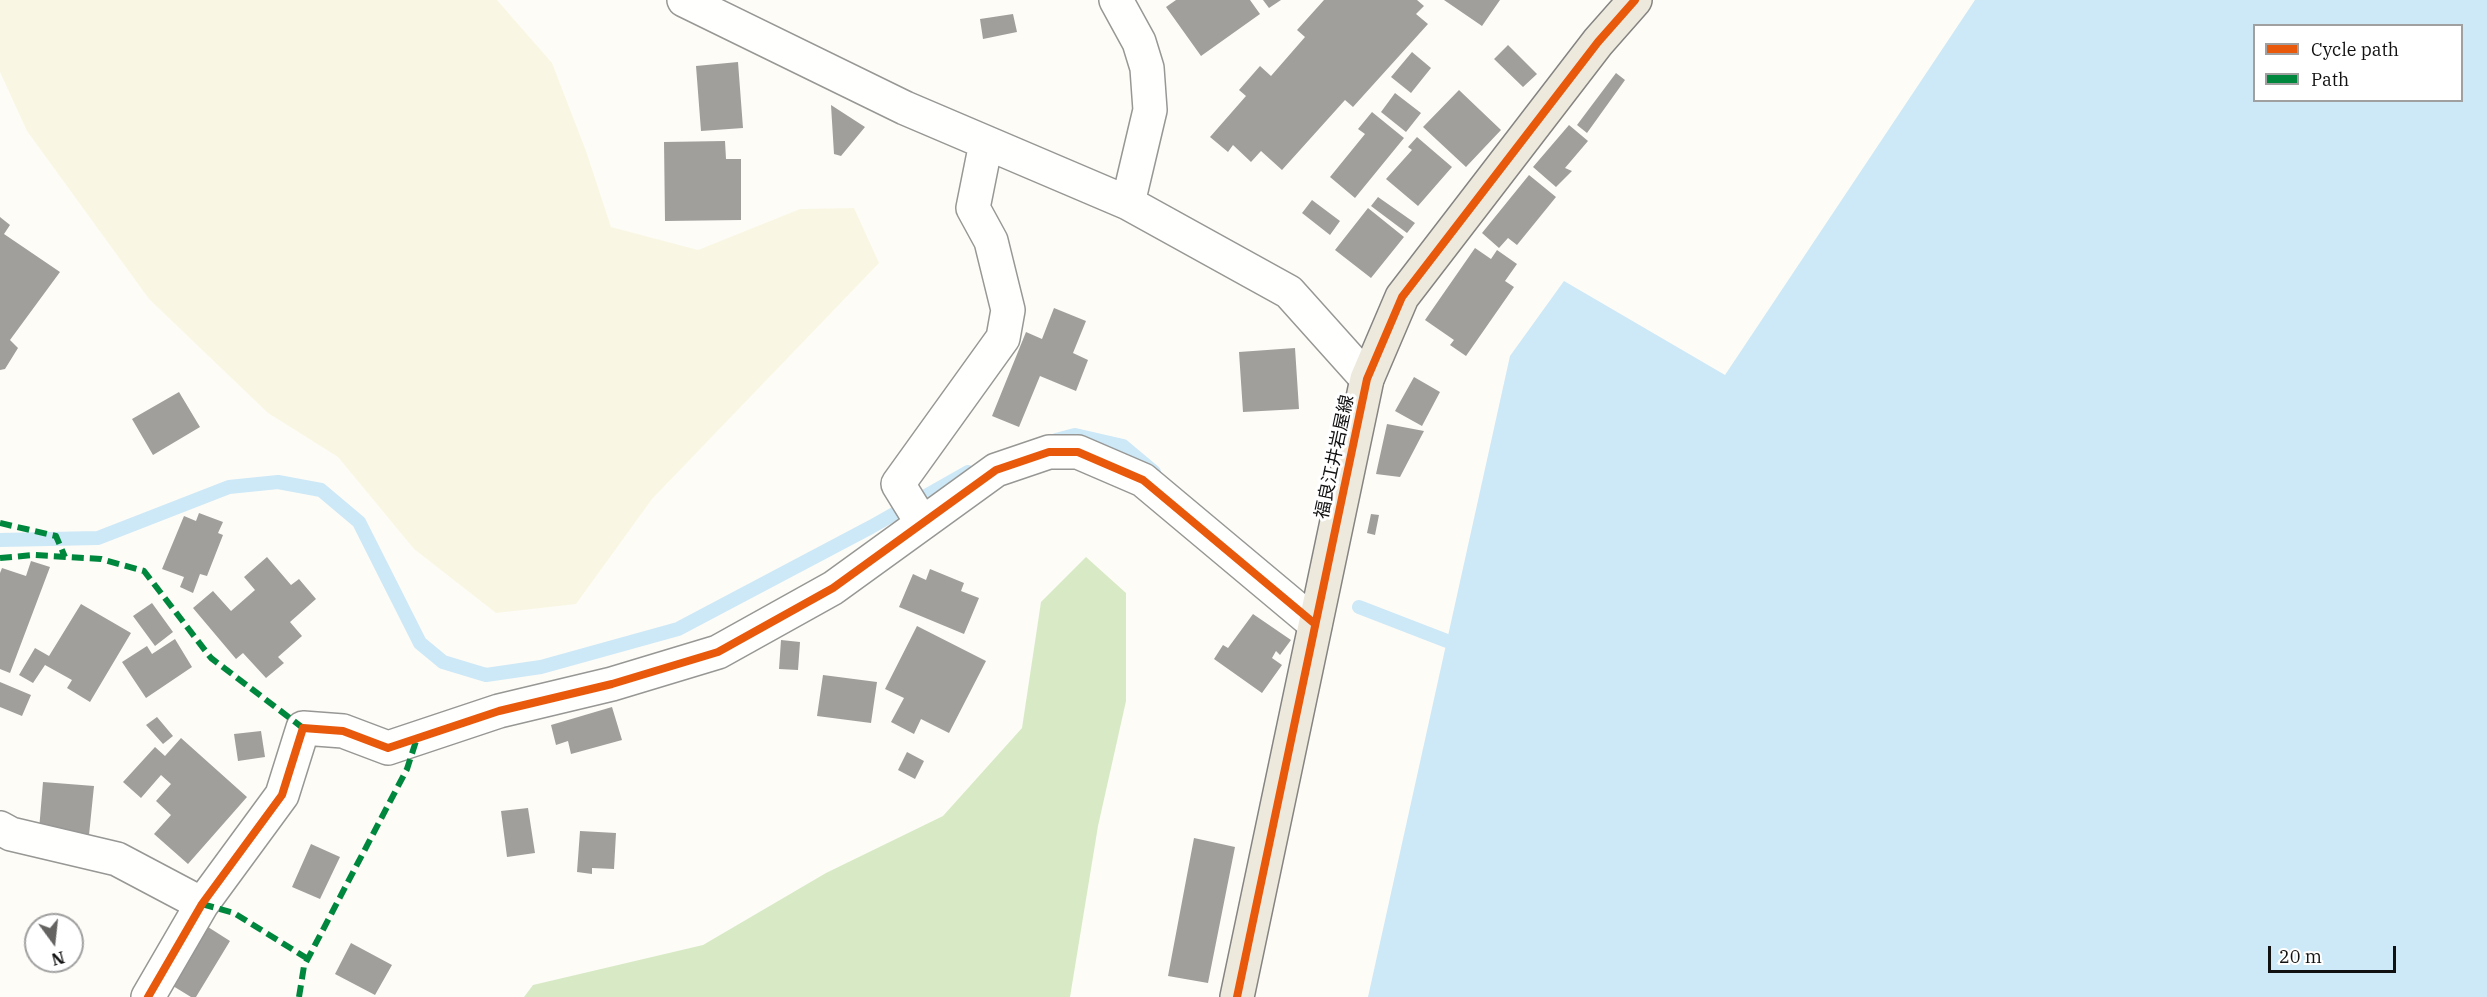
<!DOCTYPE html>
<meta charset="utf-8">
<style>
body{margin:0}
#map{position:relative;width:2487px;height:997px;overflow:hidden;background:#fdfcf7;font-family:"IBM Plex Serif",serif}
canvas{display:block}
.legend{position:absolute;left:2253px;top:24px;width:210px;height:78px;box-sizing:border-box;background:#fff;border:2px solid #a0a0a0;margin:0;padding:8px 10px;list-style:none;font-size:18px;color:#111}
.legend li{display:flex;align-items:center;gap:12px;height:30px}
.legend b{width:30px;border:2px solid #a0a0a0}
.north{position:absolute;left:24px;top:913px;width:60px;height:60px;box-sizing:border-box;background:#fff;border:2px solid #a0a0a0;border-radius:50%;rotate:165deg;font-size:16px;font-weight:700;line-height:24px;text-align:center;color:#111}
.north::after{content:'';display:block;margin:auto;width:21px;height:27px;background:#646362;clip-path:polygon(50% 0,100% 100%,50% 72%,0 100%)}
.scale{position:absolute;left:2268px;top:946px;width:128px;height:27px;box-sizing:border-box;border:3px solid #111;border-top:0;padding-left:8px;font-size:18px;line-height:21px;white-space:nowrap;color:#111;-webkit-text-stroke:4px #fff;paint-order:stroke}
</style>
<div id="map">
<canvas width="2487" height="997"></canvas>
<ul class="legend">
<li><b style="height:8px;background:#e8590c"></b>Cycle path</li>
<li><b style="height:8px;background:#00873e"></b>Path</li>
</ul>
<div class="north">N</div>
<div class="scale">20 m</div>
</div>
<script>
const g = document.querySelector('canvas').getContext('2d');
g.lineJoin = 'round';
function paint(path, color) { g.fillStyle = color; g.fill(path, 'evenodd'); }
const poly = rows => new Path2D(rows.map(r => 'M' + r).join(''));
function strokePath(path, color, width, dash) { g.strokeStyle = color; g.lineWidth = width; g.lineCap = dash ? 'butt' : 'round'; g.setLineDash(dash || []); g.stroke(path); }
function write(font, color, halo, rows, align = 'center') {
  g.font = font + ' "IBM Plex Serif","Noto Sans JP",serif'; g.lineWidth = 6; g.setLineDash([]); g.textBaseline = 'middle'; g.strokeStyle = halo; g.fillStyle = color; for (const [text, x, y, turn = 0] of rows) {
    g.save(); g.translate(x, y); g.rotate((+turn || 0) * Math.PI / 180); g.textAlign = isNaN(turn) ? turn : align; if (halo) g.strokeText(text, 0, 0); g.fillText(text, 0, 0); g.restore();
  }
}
const farmland = poly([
 [0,0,497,0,552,63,586,151,611,227,698,250,800,209,854,208,879,263,652,499,576,604,496,613,414,549,338,457,268,413,149,299,27,131,0,72]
]);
const forest = poly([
 [1086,557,1126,593,1126,701,1098,826,1070,997,524,997,533,985,703,945,826,873,943,816,1022,728,1041,602]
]);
const water = poly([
 [1975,0,2487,0,2487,997,1368,997,1510,356,1564,281,1725,375],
 [2254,26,2462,26,2462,100,2254,100]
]);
const stream = poly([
 [1056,440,1075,435,1123,446,1154,472],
 [0,540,98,538,229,487,278,482,321,490,359,522,420,643,443,662,486,675,541,667,678,629,871,527,968,472],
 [1359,607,1447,641]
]);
const building = poly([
 [1176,0,1250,0,1260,14,1201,56,1166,7],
 [1263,0,1281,0,1269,8],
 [1324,0,1417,0,1424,6,1416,14,1428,24,1353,107,1345,100,1282,170,1261,151,1251,162,1233,145,1228,152,1210,137,1246,96,1239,90,1260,66,1271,76,1305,37,1297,30],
 [1444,0,1500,0,1482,26],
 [1013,14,1017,32,983,39,980,19],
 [1508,45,1537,74,1523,87,1494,59],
 [1412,52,1431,68,1411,93,1391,77],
 [738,62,743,128,701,131,696,66],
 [1616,73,1625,80,1587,133,1577,125],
 [1459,90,1501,130,1466,167,1423,127],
 [1395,93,1421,113,1406,132,1381,112],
 [831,105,865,127,841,156,834,154],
 [1372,112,1404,138,1355,198,1330,177,1365,134,1358,129],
 [1569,125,1588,141,1565,168,1572,171,1556,187,1533,167],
 [1417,137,1452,167,1418,206,1386,179,1412,150,1408,147],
 [725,141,726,159,741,159,741,220,665,221,664,142],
 [1529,175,1556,197,1517,245,1508,238,1499,248,1482,233],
 [1378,197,1415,223,1407,233,1371,206],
 [1312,200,1340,221,1330,235,1302,213],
 [1368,208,1404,237,1371,278,1335,250],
 [0,217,10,225,4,234,60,272,10,340,18,348,5,369,0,370],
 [1475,248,1491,259,1497,250,1517,264,1505,281,1514,287,1466,356,1450,345,1454,340,1425,320],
 [1054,308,1086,321,1073,353,1088,360,1076,391,1040,376,1019,427,992,416,1026,332,1042,339],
 [1295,348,1299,409,1243,412,1239,352],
 [1414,377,1440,392,1422,426,1395,411],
 [179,392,200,427,153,455,132,419],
 [1387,424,1424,431,1400,477,1376,474],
 [199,513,223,522,218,533,223,535,207,576,200,574,193,593,180,587,184,577,162,569,184,516,196,521],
 [1371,514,1379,515,1375,535,1367,533],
 [267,557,291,585,299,579,316,599,290,622,302,636,278,657,284,663,266,678,243,653,236,659,193,608,213,591,231,611,255,590,244,577],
 [31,561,50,567,10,673,0,669,0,573,2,568,26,576],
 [930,569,964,583,961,591,979,598,964,634,899,607,913,574,926,580],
 [152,603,173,632,155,646,133,616],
 [81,604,131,633,90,702,67,688,72,680,45,665,33,683,19,675,35,648,49,656],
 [1253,614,1291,640,1280,655,1276,651,1272,658,1282,665,1262,693,1214,659,1223,645,1228,648],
 [917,626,986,661,949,733,921,719,914,734,891,722,904,698,885,689],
 [175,639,192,667,146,698,122,662,147,646,152,654],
 [781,640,800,642,798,670,779,669],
 [823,675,877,682,871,723,817,716],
 [0,682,31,695,22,716,0,707],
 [612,707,622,740,571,754,568,741,556,745,551,725],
 [157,717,173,736,163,744,146,725],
 [261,731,265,757,238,761,234,734],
 [181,738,247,797,188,864,154,834,171,815,156,801,171,784,161,775,141,798,123,782,155,747,165,756],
 [907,752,924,761,915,779,898,770],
 [43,782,94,786,89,835,39,830],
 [528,808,535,853,507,857,501,811],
 [580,831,616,833,614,869,592,868,592,874,577,872],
 [1194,838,1235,847,1208,983,1168,976],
 [311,844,340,857,320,899,292,887],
 [208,927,230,941,196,997,191,997,173,986],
 [351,943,392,965,375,995,335,974]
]);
const street = poly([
 [684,0,905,108,1128,203,1289,292,1367,379],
 [1116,0,1139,42,1147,68,1150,110,1128,203],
 [922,523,898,484,1003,338,1008,310,991,241,973,208,986,143],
 [0,828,11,834,117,859,202,904],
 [148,997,202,904,282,795,303,728,343,731,388,748,499,711,612,684,718,652,833,588,996,470,1049,452,1078,452,1143,480,1315,624]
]);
const primary = poly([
 [1237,997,1367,379,1402,297,1598,42,1635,0]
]);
const quiet = poly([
 [0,523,56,536,65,557],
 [0,558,34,555,101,559,144,571,211,658,303,728],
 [202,904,234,913,308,959],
 [299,997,304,966,407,769,417,738]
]);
const cycleway = poly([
 [148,997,202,904,282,795,303,728,343,731,388,748,499,711,612,684,718,652,833,588,996,470,1049,452,1078,452,1143,480,1315,624],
 [1237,997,1367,379,1402,297,1598,42,1635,0]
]);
const streetNames = [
 ["福良江井岩屋線",1335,457,-78]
];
paint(farmland, '#f9f7e4');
paint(forest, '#d8eac5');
paint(water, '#cde8f7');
strokePath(stream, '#cde8f7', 14);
paint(building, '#a19f9c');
strokePath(street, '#979795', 36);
strokePath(primary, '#858482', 36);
strokePath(street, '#fffffe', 33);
strokePath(primary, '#ede9dc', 33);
strokePath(quiet, '#00873e', 6, [12, 6]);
strokePath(cycleway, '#e8590c', 8);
write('18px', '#111', '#fff', streetNames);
</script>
